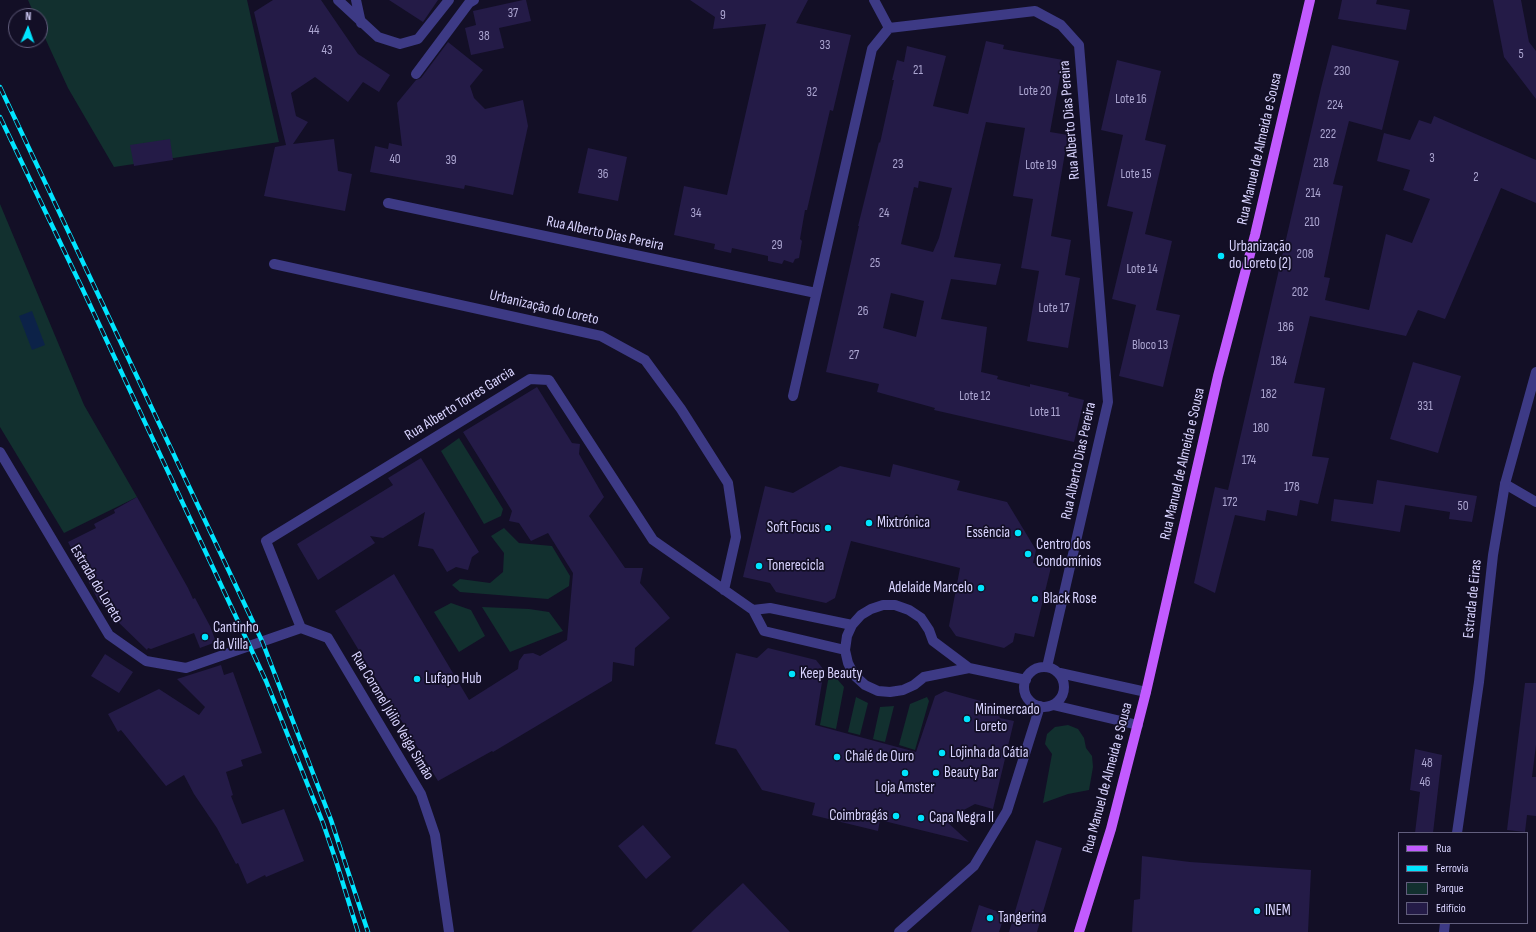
<!DOCTYPE html>
<meta charset="utf-8">
<style>
body{margin:0}
#map{position:relative;width:1536px;height:932px;overflow:hidden;background:#130f26;font-family:"Sofia Sans Condensed",sans-serif}
canvas{display:block}
.legend{position:absolute;left:1398px;top:832px;width:130px;height:92px;box-sizing:border-box;background:#130f26;border:1px solid #625e7d;margin:0;padding:5px 7px;list-style:none;font-size:12px;color:#d9d4ff}
.legend li{display:flex;align-items:center;gap:8px;height:20px}
.legend b{width:20px;border:1px solid #625e7d}
.north{position:absolute;left:8px;top:8px;width:40px;height:40px;box-sizing:border-box;background:#130f26;border:1px solid #625e7d;border-radius:50%;rotate:2deg;font-size:11px;font-weight:700;line-height:16px;text-align:center;color:#d9d4ff}
.north::after{content:'';display:block;margin:auto;width:14px;height:18px;background:#00e5ff;clip-path:polygon(50% 0,100% 100%,50% 72%,0 100%)}
</style>
<div id="map">
<canvas width="1536" height="932"></canvas>
<ul class="legend">
<li><b style="height:5px;background:#c25bff"></b>Rua</li>
<li><b style="height:5px;background:#00e5ff"></b>Ferrovia</li>
<li><b style="height:11px;background:#12302f"></b>Parque</li>
<li><b style="height:11px;background:#241b47"></b>Edifício</li>
</ul>
<div class="north">N</div>
</div>
<script>
const g = document.querySelector('canvas').getContext('2d');
g.lineJoin = 'round';
function paint(path, color) { g.fillStyle = color; g.fill(path, 'evenodd'); }
const poly = rows => new Path2D(rows.map(r => 'M' + r).join(''));
function strokePath(path, color, width, dash) { g.strokeStyle = color; g.lineWidth = width; g.lineCap = dash ? 'butt' : 'round'; g.setLineDash(dash || []); g.stroke(path); }
function write(font, color, halo, rows, align = 'center') {
  g.font = font + ' "Sofia Sans Condensed",sans-serif'; g.lineWidth = 3.5; g.setLineDash([]); g.textBaseline = 'middle'; g.strokeStyle = halo; g.fillStyle = color; for (const [text, x, y, turn = 0] of rows) {
    g.save(); g.translate(x, y); g.rotate((+turn || 0) * Math.PI / 180); g.textAlign = isNaN(turn) ? turn : align; if (halo) g.strokeText(text, 0, 0); g.fillText(text, 0, 0); g.restore();
  }
}
const green = poly([
 [28,0,247,0,279,142,114,167,68,88,40,27,40,16,35,16],
 [0,204,84,405,137,497,64,533,0,427],
 [459,438,503,509,501,516,484,524,441,451],
 [504,528,519,543,552,546,570,576,569,586,548,599,460,592,452,585,460,579,490,583,503,572,504,553,491,536],
 [451,603,471,610,485,636,459,652,434,612],
 [482,607,529,609,549,612,563,631,510,652],
 [832,673,844,687,836,729,820,725,829,675],
 [856,697,868,703,860,735,848,732],
 [927,697,929,701,915,750,899,745,910,704],
 [894,706,885,742,873,739,880,707],
 [1068,725,1078,729,1084,738,1086,748,1092,756,1093,767,1089,790,1068,794,1043,803,1052,754,1045,744,1047,734,1055,727]
]);
const water = poly([
 [32,311,45,345,32,350,19,316]
]);
const building = poly([
 [273,0,321,0,358,54,390,75,379,92,363,82,348,102,315,77,291,93,296,116,308,122,293,144,334,139,338,171,352,174,345,211,264,196,275,147,286,145,254,12],
 [389,0,438,0,423,22],
 [523,0,526,0,531,21,499,28,504,48,471,55,465,28,476,25,473,11],
 [690,0,808,0,796,23,851,35,833,111,830,110,807,210,805,210,800,239,802,241,799,258,795,259,793,263,784,260,782,264,768,261,768,256,732,248,731,253,714,249,715,244,674,235,684,186,727,195,766,24,713,29,715,17],
 [1342,0,1377,0,1376,4,1410,10,1406,30,1338,19],
 [1493,0,1521,0,1529,42,1536,51,1536,99,1504,57],
 [986,41,1004,45,1003,49,1063,60,1050,132,1068,135,1051,236,1071,240,1065,275,1080,278,1068,348,1027,341,1039,271,1021,268,1033,199,1013,196,1025,128,986,122,954,257,1001,264,996,285,951,279,941,319,987,327,981,372,998,376,997,379,1030,387,1030,384,1069,393,1068,396,1084,400,1074,442,934,410,935,408,877,392,879,384,826,372,859,226,858,226,879,142,880,143,894,80,892,80,897,60,904,62,907,46,946,56,933,106,968,114],
 [919,181,952,188,939,238,933,252,901,244,914,187,918,188],
 [891,293,924,301,916,337,883,328],
 [448,42,483,70,470,86,474,98,485,109,523,100,528,126,513,195,465,185,464,189,370,172,375,146,388,149,389,143,402,146,397,103,416,80,421,78],
 [1332,45,1399,61,1382,130,1349,121,1333,184,1343,186,1324,277,1330,278,1325,300,1369,310,1386,234,1412,243,1430,199,1403,190,1410,170,1377,161,1384,133,1410,140,1419,120,1431,124,1434,116,1536,160,1536,203,1501,188,1445,319,1418,310,1406,336,1310,316,1294,383,1325,388,1312,456,1329,458,1318,504,1300,500,1297,516,1267,510,1265,521,1235,515,1215,593,1194,583,1215,487,1228,490,1321,88],
 [1117,60,1161,71,1145,140,1166,145,1145,234,1172,241,1156,310,1180,315,1163,387,1119,376,1136,305,1112,299,1133,212,1107,206,1123,135,1101,130],
 [170,139,173,160,134,166,130,145],
 [588,148,627,157,618,201,578,193],
 [1413,362,1461,376,1438,453,1390,439],
 [537,387,572,443,580,444,579,454,604,497,589,516,625,568,643,568,640,583,670,618,635,648,634,666,613,662,612,681,493,752,492,751,438,781,335,611,394,574,469,700,518,669,519,661,524,654,533,653,540,656,567,640,573,573,548,533,531,541,519,523,509,521,512,511,463,432],
 [421,458,479,552,472,557,468,570,456,567,447,572,433,549,418,546,425,512,383,538,370,536,375,543,318,580,297,544,393,485,388,478],
 [893,464,960,481,957,490,1007,502,1036,550,1033,563,1051,567,1034,637,1015,633,1013,642,1004,648,956,636,949,626,960,568,851,541,835,598,826,603,776,592,770,583,743,577,765,486,793,493,840,466,890,477],
 [1377,480,1477,496,1472,522,1449,519,1450,512,1405,505,1400,532,1331,521,1334,499,1373,504],
 [137,497,188,588,193,599,195,598,210,626,216,642,200,648,194,633,151,649,148,648,147,650,114,618,99,602,68,542,96,528,94,524,115,513,114,510],
 [768,648,816,660,824,670,815,725,916,752,935,696,945,691,995,705,1000,718,1014,721,993,809,975,804,945,820,969,842,880,820,878,831,812,815,815,803,762,790,736,749,715,744,736,653,757,658],
 [105,654,133,672,119,693,91,676],
 [221,665,224,675,233,672,262,753,241,760,243,766,226,772,233,795,231,796,242,824,284,809,304,861,266,877,265,875,247,884,238,863,236,864,217,828,194,794,184,775,166,786,121,730,118,732,108,714,159,689,199,715,205,707,177,679],
 [1525,683,1536,683,1536,745,1532,777,1536,777,1536,816,1527,815,1525,832,1507,830],
 [1415,749,1442,755,1433,833,1415,833,1420,792,1410,790],
 [643,825,671,857,646,879,618,846],
 [1036,840,1062,848,1037,932,1009,932],
 [1142,856,1190,862,1311,870,1308,932,1132,932,1134,900,1140,899],
 [743,883,790,932,691,932,715,909],
 [979,905,1005,914,999,932,971,932]
]);
const minor = poly([
 [338,0,378,37,400,44,418,39,449,0],
 [356,0,361,23],
 [874,0,889,28],
 [416,74,469,3,474,0],
 [388,203,816,293],
 [274,264,601,336,645,360,681,409,728,483,736,537,724,590],
 [793,396,872,49,889,28,1035,11,1061,25,1079,45,1108,402,1047,667],
 [0,452,109,635,146,661,186,668,301,628],
 [1505,484,1536,502],
 [753,610,770,608,852,625],
 '1024 687a20 20 0 1 1 40 0a20 20 0 1 1-40 0Z',
 [969,668,924,677,914,685,903,690,890,692,878,691,865,685,854,675,848,663,845,650,847,636,852,625,861,615,871,609,883,605,895,605,909,610,921,618,929,630,933,641,969,668,1026,680],
 [1060,673,1146,692],
 [1053,705,1138,725],
 [449,932,435,835,421,794,328,638,301,628,266,541,530,379,549,380,653,540,753,610,764,631,845,650],
 [899,932,974,866,1007,811,1040,706]
]);
const tertiary = poly([
 [1457,833,1479,682,1493,555,1505,484,1536,372],
 [1444,932,1445,923]
]);
const primary = poly([
 [1079,932,1111,829,1146,692,1218,376,1255,235,1310,0]
]);
const rail = poly([
 [0,87,262,641,331,820,368,932],
 [0,117,83,290,266,681,323,823,336,861,358,932]
]);
const markers = [
 [1221,256,4,"#00e5ff"],
 [869,523,4,"#00e5ff"],
 [828,528,4,"#00e5ff"],
 [1018,533,4,"#00e5ff"],
 [1028,554,4,"#00e5ff"],
 [759,566,4,"#00e5ff"],
 [981,588,4,"#00e5ff"],
 [1035,599,4,"#00e5ff"],
 [205,637,4,"#00e5ff"],
 [792,674,4,"#00e5ff"],
 [417,679,4,"#00e5ff"],
 [967,719,4,"#00e5ff"],
 [942,753,4,"#00e5ff"],
 [837,757,4,"#00e5ff"],
 [905,773,4,"#00e5ff"],
 [936,773,4,"#00e5ff"],
 [896,816,4,"#00e5ff"],
 [921,818,4,"#00e5ff"],
 [1257,911,4,"#00e5ff"],
 [990,918,4,"#00e5ff"]
];
const numberNames = [
 ["37",513,14],
 ["9",723,16],
 ["44",314,31],
 ["38",484,37],
 ["33",825,46],
 ["43",327,51],
 ["5",1521,55],
 ["21",918,71],
 ["230",1342,72],
 ["Lote 20",1035,92],
 ["32",812,93],
 ["Lote 16",1131,100],
 ["224",1335,106],
 ["222",1328,135],
 ["3",1432,159],
 ["40",395,160],
 ["39",451,161],
 ["218",1321,164],
 ["23",898,165],
 ["Lote 19",1041,166],
 ["36",603,175],
 ["Lote 15",1136,175],
 ["2",1476,178],
 ["214",1313,194],
 ["34",696,214],
 ["24",884,214],
 ["210",1312,223],
 ["29",777,246],
 ["208",1305,255],
 ["25",875,264],
 ["Lote 14",1142,270],
 ["202",1300,293],
 ["Lote 17",1054,309],
 ["26",863,312],
 ["186",1286,328],
 ["Bloco 13",1150,346],
 ["27",854,356],
 ["184",1279,362],
 ["182",1269,395],
 ["Lote 12",975,397],
 ["331",1425,407],
 ["Lote 11",1045,413],
 ["180",1261,429],
 ["174",1249,461],
 ["178",1292,488],
 ["172",1230,503],
 ["50",1463,507],
 ["48",1427,764],
 ["46",1425,783]
];
const streetNames = [
 ["Rua Alberto Dias Pereira",1070,120,-95],
 ["Rua Manuel de Almeida e Sousa",1260,149,-77],
 ["Rua Alberto Dias Pereira",605,234,12],
 ["Urbanização do Loreto",544,308,13],
 ["Rua Alberto Torres Garcia",460,404,-32],
 ["Rua Alberto Dias Pereira",1079,461,-78],
 ["Rua Manuel de Almeida e Sousa",1183,464,-77],
 ["Estrada do Loreto",96,584,59],
 ["Estrada de Eiras",1473,599,-84],
 ["Rua Coronel Júlio Veiga Simão",392,716,59],
 ["Rua Manuel de Almeida e Sousa",1108,778,-75]
];
const poiNames = [
 ["Urbanização",1229,247],
 ["do Loreto (2)",1229,264],
 ["Mixtrónica",877,523],
 ["Soft Focus",820,528,"right"],
 ["Essência",1010,533,"right"],
 ["Centro dos",1036,545],
 ["Condomínios",1036,562],
 ["Tonerecicla",767,566],
 ["Adelaide Marcelo",973,588,"right"],
 ["Black Rose",1043,599],
 ["Cantinho",213,628],
 ["da Villa",213,645],
 ["Keep Beauty",800,674],
 ["Lufapo Hub",425,679],
 ["Minimercado",975,710],
 ["Loreto",975,727],
 ["Lojinha da Cátia",950,753],
 ["Chalé de Ouro",845,757],
 ["Beauty Bar",944,773],
 ["Loja Amster",905,788,"center"],
 ["Coimbragás",888,816,"right"],
 ["Capa Negra II",929,818],
 ["INEM",1265,911],
 ["Tangerina",998,918]
];
paint(green, '#12302f');
paint(water, '#0c2248');
paint(building, '#241b47');
strokePath(minor, '#3d3a85', 10);
strokePath(tertiary, '#3d3a85', 10);
strokePath(primary, '#c25bff', 10);
strokePath(rail, '#00e5ff', 4.5);
strokePath(rail, '#130f26', 3, [9]);
for (const [x, y, r, color] of markers) { const dot = new Path2D(); dot.arc(x, y, r, 0, 2 * Math.PI); g.fillStyle = color; g.fill(dot); strokePath(dot, '#130f26', 1.5); }
write('13px', '#aca6d1', null, numberNames);
write('15px', '#d9d4ff', '#130f26', streetNames);
write('15px', '#d9d4ff', '#130f26', poiNames, 'left');
</script>
